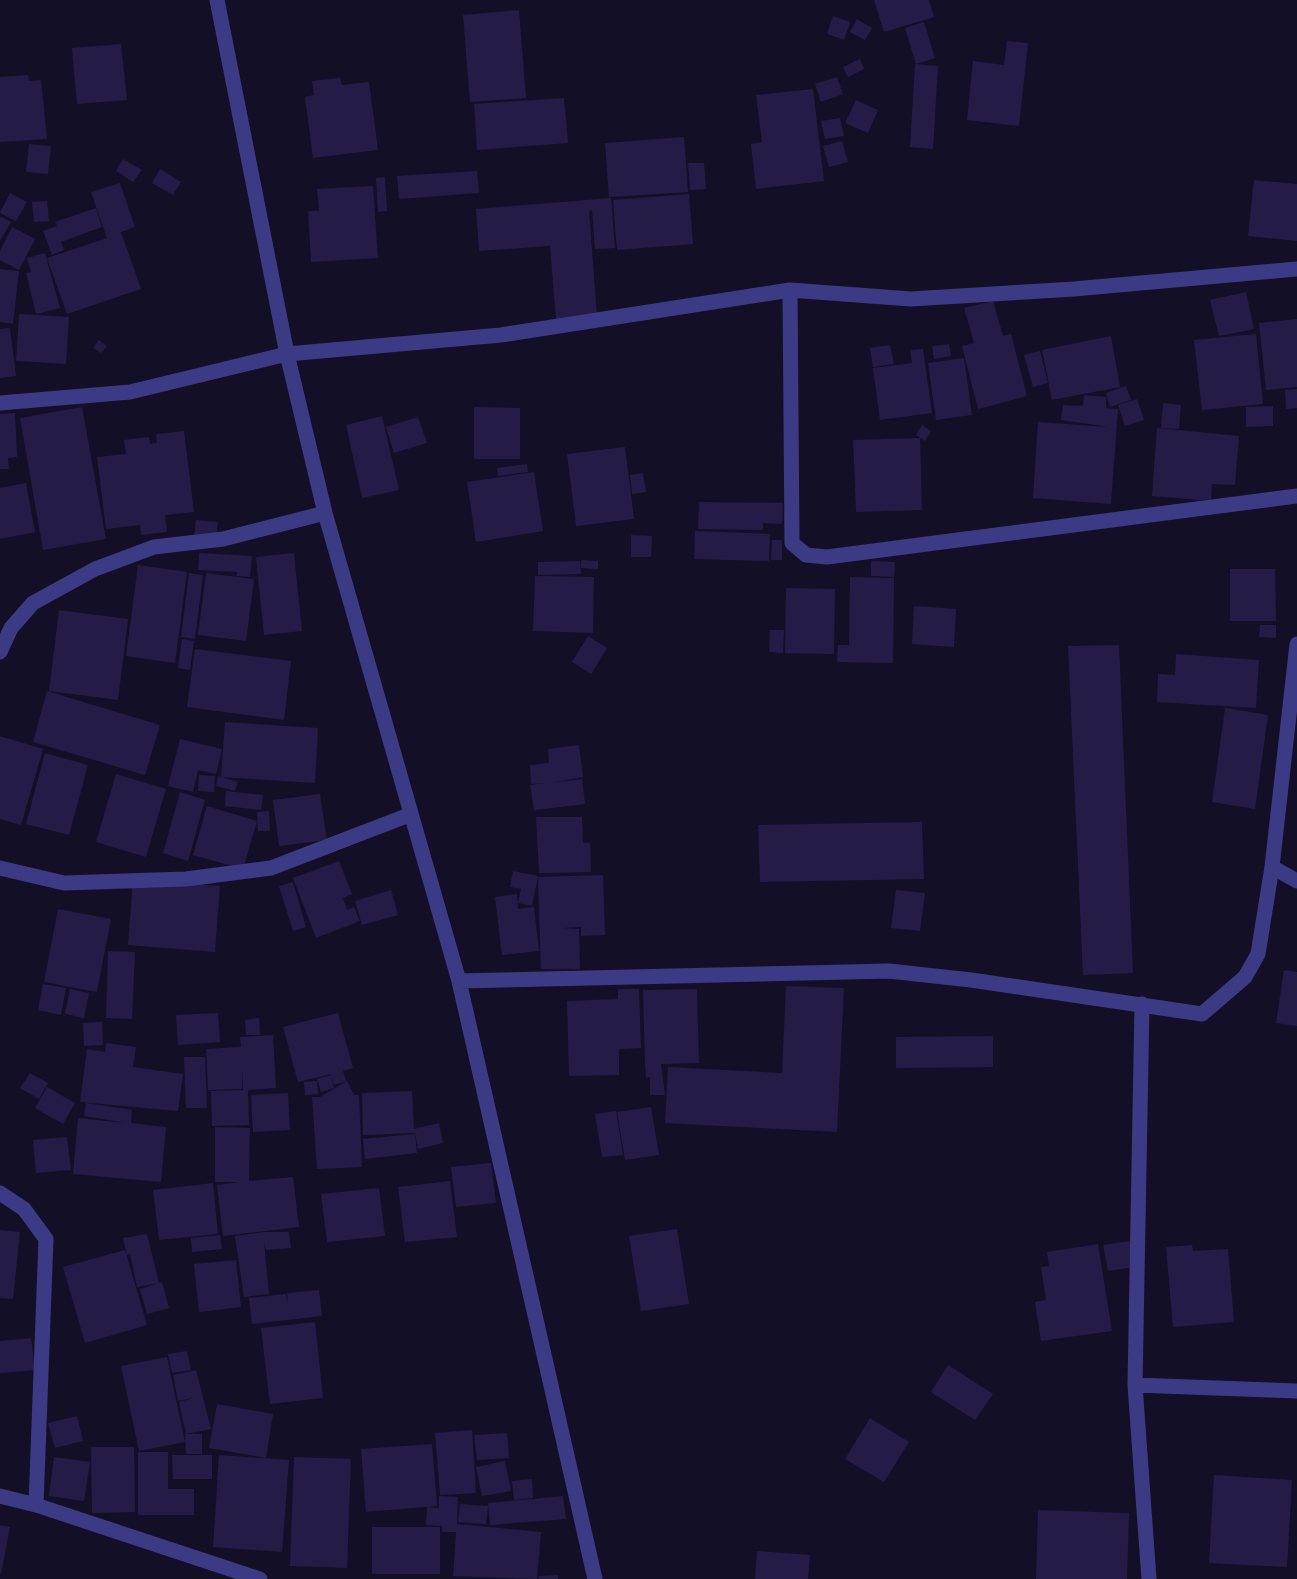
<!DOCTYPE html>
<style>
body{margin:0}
canvas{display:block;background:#130f26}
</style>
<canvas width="1297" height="1579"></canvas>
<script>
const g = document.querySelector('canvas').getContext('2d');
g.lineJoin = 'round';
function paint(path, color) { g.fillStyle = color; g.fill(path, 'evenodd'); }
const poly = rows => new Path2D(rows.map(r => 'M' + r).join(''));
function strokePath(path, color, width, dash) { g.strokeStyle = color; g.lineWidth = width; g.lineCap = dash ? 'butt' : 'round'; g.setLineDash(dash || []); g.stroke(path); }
const building = poly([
 [874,0,929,0,934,17,884,32],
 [519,10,526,98,470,102,463,15],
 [833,16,850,22,844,40,827,34],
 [857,19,872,28,865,40,850,32],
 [924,22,935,58,916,64,905,28],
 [1007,41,1028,43,1019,126,967,120,973,61,1004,65],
 [121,44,127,100,77,104,72,48],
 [860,59,864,69,848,77,843,67],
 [915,64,938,66,933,149,910,147],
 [28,75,29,81,41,80,47,139,0,142,0,77],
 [837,77,843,94,821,102,815,84],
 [340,78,342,85,369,82,378,150,313,158,305,97,314,95,312,81],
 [813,89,824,181,756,189,751,144,762,142,756,95],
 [564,98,568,143,477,150,474,104],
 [856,100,878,110,868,133,845,123],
 [840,118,844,136,825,139,821,121],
 [684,137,688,192,609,197,605,143],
 [842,141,848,162,829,167,823,146],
 [29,144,51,146,48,174,26,172],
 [123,159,142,170,133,182,116,171],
 [688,163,704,163,706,189,690,190],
 [160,169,181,182,173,195,152,183],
 [477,171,479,193,399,199,397,176],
 [385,177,387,211,378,212,376,178],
 [1254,180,1297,184,1297,241,1248,236],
 [120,183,135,227,121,232,141,289,67,314,47,258,107,238,91,192],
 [373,186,378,258,311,262,308,211,319,211,317,189],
 [10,193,27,202,16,221,0,213],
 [689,194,693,244,617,250,613,200],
 [611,198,615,248,595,249,592,210,589,211,597,316,556,319,550,246,479,251,476,209],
 [47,201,49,221,34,222,32,202],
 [96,208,102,227,61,242,64,250,52,255,43,231,57,226,55,222],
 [1,217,11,222,0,241,0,218],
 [12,227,35,239,19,270,0,260,0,251],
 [45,253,60,308,36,314,26,273,31,272,27,258],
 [0,269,19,271,13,324,0,322],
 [1246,292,1254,329,1219,336,1210,300],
 [993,301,1003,336,1011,334,1027,396,978,409,962,346,974,343,964,308],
 [19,314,69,317,66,364,16,361],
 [1297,319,1297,387,1266,390,1259,323],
 [10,328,16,376,0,378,0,329],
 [1256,334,1263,404,1202,410,1194,340],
 [1111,336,1120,387,1052,400,1042,350],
 [99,340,107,346,101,353,93,348],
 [949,344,951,356,934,359,932,346],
 [890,345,894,364,873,367,870,348],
 [923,349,932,413,880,420,873,368,912,363,910,350],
 [1040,351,1048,383,1033,387,1024,355],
 [964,358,972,415,936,420,928,363],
 [1126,386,1131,400,1110,407,1106,393],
 [1297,389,1297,408,1286,409,1285,390],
 [1084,395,1106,397,1106,408,1118,409,1111,504,1033,498,1038,422,1109,427,1061,420,1063,405,1083,406],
 [1137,399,1144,420,1125,426,1118,405],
 [1163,403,1181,405,1179,429,1161,428],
 [1273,406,1273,426,1246,427,1246,407],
 [82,407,106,539,43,550,20,418],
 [474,407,520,408,520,459,474,459],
 [15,413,17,457,8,458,9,469,0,469,0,414],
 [382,416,399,490,362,498,346,425],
 [418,417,427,443,394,453,386,427],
 [922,425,931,431,925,441,916,435],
 [1157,428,1239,436,1235,485,1212,484,1211,501,1152,496],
 [184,431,194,512,165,515,167,532,141,535,140,525,106,529,97,457,126,454,124,440,149,437,150,444,157,443,156,434],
 [920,438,922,510,856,512,853,440],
 [625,447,634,519,576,526,567,454],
 [527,464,528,472,498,476,497,468],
 [534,472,543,531,476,542,467,482],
 [643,473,646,492,632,494,630,475],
 [26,483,35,532,0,539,0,488],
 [699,502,783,503,782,524,763,523,763,530,698,529],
 [196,520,218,522,216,538,194,536],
 [695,531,770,534,769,561,694,559],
 [631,535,652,536,651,557,631,557],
 [772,540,782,540,782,560,771,560],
 [199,553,252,556,250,577,237,576,237,572,198,570],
 [294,553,302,631,264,635,256,557],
 [581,560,598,561,598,569,581,568],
 [580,561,581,574,538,575,538,562],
 [871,561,895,562,894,577,871,576],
 [138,565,187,572,175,663,126,656],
 [1230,569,1275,569,1276,621,1230,621],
 [189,573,203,575,195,639,181,637],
 [206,573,254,579,246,641,198,635],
 [535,576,594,577,593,633,533,631],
 [850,577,894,578,893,663,837,662,838,645,849,645],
 [786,588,835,589,834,654,785,653],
 [914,606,956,609,954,647,912,644],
 [59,610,128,619,118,700,49,691],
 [1260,625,1276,625,1276,638,1259,637],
 [770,630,784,630,783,653,769,652],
 [588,636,607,648,591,674,572,662],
 [182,639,194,641,190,670,178,668],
 [1119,645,1133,973,1083,975,1068,646],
 [195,649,291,661,284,720,187,707],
 [1176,654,1259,660,1256,708,1157,702,1158,674,1175,675],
 [47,691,160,725,145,775,33,742],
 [1225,708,1268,715,1255,809,1212,802],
 [225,722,318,728,315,783,221,777],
 [0,736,43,749,21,825,0,819],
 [180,739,222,749,216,774,198,770,193,792,168,786],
 [579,745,583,777,551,783,582,779,585,804,534,810,530,785,545,783,531,784,530,765,549,763,548,749],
 [45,753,88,765,69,835,26,824],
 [116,774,166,789,146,857,96,842],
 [199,775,215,776,214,792,198,791],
 [218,776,238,782,235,791,216,786],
 [226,791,263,795,261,810,225,806],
 [180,792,205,800,188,861,163,853],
 [320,794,327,840,279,846,273,800],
 [207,806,257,821,243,869,193,855],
 [269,811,270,831,258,831,257,812],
 [536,817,582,817,583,843,590,843,591,872,539,873],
 [922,822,924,879,760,882,758,825],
 [339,861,352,894,343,898,347,910,354,907,360,921,316,938,293,878],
 [513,871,538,876,532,906,518,903,521,889,510,887],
 [603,875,605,935,581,936,581,927,562,928,579,929,580,969,541,969,538,877],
 [133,879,220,886,215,952,128,945],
 [293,882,306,927,293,931,279,886],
 [391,890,398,915,362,925,355,901],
 [896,890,925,893,920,931,891,928],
 [517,894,518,909,534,907,539,951,502,955,495,897],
 [58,909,111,919,97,992,44,982],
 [108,951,135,952,132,1019,106,1018],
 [1284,970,1297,972,1297,1026,1276,1023],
 [43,984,66,988,61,1015,38,1010],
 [786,986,844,988,837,1132,665,1123,668,1067,782,1073],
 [70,989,89,993,84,1018,65,1014],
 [618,989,639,989,641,1048,619,1049,619,1075,569,1076,567,1001,618,999],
 [697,989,699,1063,661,1064,665,1095,650,1095,650,1077,646,1078,645,1064,643,990],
 [218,1013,220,1042,178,1045,176,1015],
 [338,1013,353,1068,343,1071,346,1081,334,1085,331,1074,298,1082,283,1027],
 [259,1018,260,1035,246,1035,245,1020],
 [102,1022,103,1045,84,1046,83,1023],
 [273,1035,276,1088,248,1090,249,1125,212,1126,211,1091,243,1090,242,1067,242,1089,208,1090,206,1049,241,1047,240,1037],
 [993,1036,993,1067,896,1068,896,1037],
 [106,1043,136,1047,133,1067,183,1074,178,1111,80,1102,87,1049,105,1052],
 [184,1057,205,1057,207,1108,186,1108],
 [30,1073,48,1083,39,1099,20,1088],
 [331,1075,334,1088,321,1092,317,1079],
 [317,1081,318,1094,305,1095,304,1082],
 [347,1081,354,1095,359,1095,362,1167,317,1169,312,1097,320,1097],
 [47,1087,75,1103,63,1124,35,1108],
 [412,1091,414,1129,439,1123,443,1143,418,1149,415,1133,363,1135,362,1093],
 [288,1093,290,1130,253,1132,251,1095],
 [86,1103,132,1110,131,1123,166,1127,161,1182,73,1174,78,1118,126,1123,84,1116],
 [651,1107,659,1155,625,1160,617,1112],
 [616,1111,623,1155,602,1157,595,1114],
 [215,1127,250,1128,249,1181,293,1177,299,1227,223,1236,217,1185,239,1182,215,1182],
 [415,1134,417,1153,365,1159,363,1139],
 [67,1137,71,1170,36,1173,33,1140],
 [491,1163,496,1203,456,1207,451,1167],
 [450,1181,457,1237,405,1242,398,1187],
 [213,1183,218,1234,159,1240,153,1190],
 [379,1188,385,1236,327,1242,321,1194],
 [677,1229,689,1304,641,1311,629,1236],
 [0,1230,20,1232,13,1299,0,1298],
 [263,1232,289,1232,291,1248,266,1250,264,1241,269,1294,244,1297,235,1236],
 [147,1234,159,1283,137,1287,130,1254,127,1255,123,1238],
 [220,1235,222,1249,192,1252,191,1238],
 [1130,1241,1134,1267,1108,1271,1103,1245],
 [1098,1244,1112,1331,1041,1341,1035,1302,1046,1300,1041,1267,1049,1266,1047,1252],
 [1192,1245,1193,1251,1228,1249,1234,1322,1173,1327,1166,1247],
 [125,1250,147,1325,85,1343,63,1267],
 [236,1260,241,1307,199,1312,194,1264],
 [162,1282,169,1308,147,1314,140,1289],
 [319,1290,322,1316,252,1324,249,1298,286,1294,288,1306,287,1293],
 [315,1322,323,1398,270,1404,261,1328],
 [31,1338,35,1370,0,1373,0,1341],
 [187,1351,191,1370,172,1373,168,1354],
 [167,1357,185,1442,139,1451,121,1366],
 [948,1365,993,1394,975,1420,931,1392],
 [196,1370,211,1429,186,1434,179,1402,194,1398,178,1401,173,1375],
 [217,1404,273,1414,266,1458,209,1448],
 [77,1416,83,1441,55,1448,48,1423],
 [870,1418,909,1442,884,1482,845,1459],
 [472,1430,476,1493,440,1495,435,1433],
 [507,1433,509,1458,477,1460,474,1435],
 [185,1434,202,1434,202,1454,186,1454],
 [432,1444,437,1506,366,1512,361,1449],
 [91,1447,134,1447,135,1512,92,1513],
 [138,1452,168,1452,168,1489,194,1489,194,1515,138,1515],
 [172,1455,212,1455,212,1479,173,1479],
 [219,1455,289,1460,282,1552,213,1547],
 [54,1457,90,1462,84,1501,49,1496],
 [294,1457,351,1459,347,1568,290,1566],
 [505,1461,511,1491,482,1496,476,1467],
 [1214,1475,1292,1480,1287,1567,1209,1563],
 [532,1479,533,1498,514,1500,512,1481],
 [439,1496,458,1497,457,1524,541,1532,537,1579,453,1576,456,1532,442,1532,442,1526,426,1525,427,1507,439,1508],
 [563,1496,566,1519,490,1525,488,1503],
 [460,1504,488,1506,486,1524,458,1522],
 [1038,1510,1129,1513,1127,1579,1036,1579],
 [0,1525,10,1527,1,1574,0,1573],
 [372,1527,440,1527,440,1574,372,1574],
 [757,1551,810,1555,808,1579,755,1579],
 [558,1575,558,1579,539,1579,538,1576]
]);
const minor = poly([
 [217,0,287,354,325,513,459,981,889,971,971,980,1202,1014,1245,977,1258,954,1272,867,1297,644],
 [790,290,792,543,806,555,827,557,1297,496],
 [0,403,130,392,287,354,501,335,790,290,911,299,1074,289,1297,269],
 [0,652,11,628,33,603,95,569,154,547,223,539,325,513],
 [1272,867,1297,881],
 [0,868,64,883,186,879,271,868,409,815],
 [459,981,595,1579],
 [1142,1004,1135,1385,1149,1579],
 [0,1193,24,1209,46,1239,36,1505],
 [1135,1385,1297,1391],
 [0,1496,36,1505,260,1579]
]);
paint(building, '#241b47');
strokePath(minor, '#3d3a85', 15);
</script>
